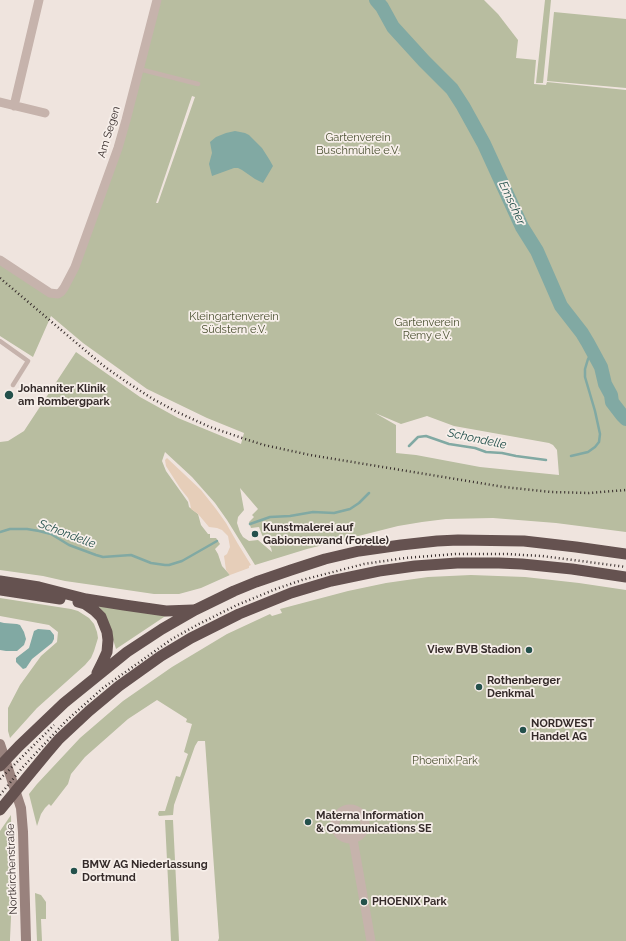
<!DOCTYPE html>
<meta charset="utf-8">
<style>
body{margin:0}
canvas{display:block;background:#efe4de}
</style>
<canvas width="626" height="941"></canvas>
<script>
const g = document.querySelector('canvas').getContext('2d');
g.lineJoin = 'round';
function paint(path, color) { g.fillStyle = color; g.fill(path, 'evenodd'); }
const poly = rows => new Path2D(rows.map(r => 'M' + r).join(''));
function strokePath(path, color, width, dash) { g.strokeStyle = color; g.lineWidth = width; g.lineCap = dash ? 'butt' : 'round'; g.setLineDash(dash || []); g.stroke(path); }
function write(font, color, halo, rows, align = 'center') {
  g.font = font + ' Raleway,sans-serif'; g.lineWidth = 3.5; g.setLineDash([]); g.textBaseline = 'middle'; g.strokeStyle = halo; g.fillStyle = color; for (const [text, x, y, turn = 0] of rows) {
    g.save(); g.translate(x, y); g.rotate((+turn || 0) * Math.PI / 180); g.textAlign = isNaN(turn) ? turn : align; if (halo) g.strokeText(text, 0, 0); g.fillText(text, 0, 0); g.restore();
  }
}
const green = poly([
 [159,0,484,0,498,14,518,40,516,58,536,60,534,84,546,85,547,82,626,90,626,532,556,523,493,518,446,519,422,522,398,526,307,549,255,565,227,520,215,503,192,477,165,452,162,461,166,471,188,502,189,507,198,514,201,525,208,534,210,534,210,538,216,538,220,544,215,549,218,554,222,566,230,575,201,588,179,594,154,594,93,585,65,581,43,576,0,570,0,442,8,441,24,431,76,352,140,397,178,418,241,444,244,433,207,418,147,389,83,343,51,316,33,357,0,336,0,264,53,297,77,269],
 [192,96,195,97,158,203,156,203],
 [375,413,401,424,427,416,454,426,549,443,553,445,557,450,559,475,480,467,416,455,396,453,396,425],
 [240,488,258,509,252,515,254,517,249,522,251,528,259,527,262,535,271,548,272,552,258,540,249,541,243,537,240,532,237,523,238,517,244,510],
 [545,0,551,0,543,83,536,83],
 [554,12,626,19,626,88,547,81],
 [471,575,525,577,579,583,626,590,626,941,218,941,219,938,205,741,198,741,195,746,174,805,173,815,159,816,158,814,159,811,165,811,176,776,180,777,188,754,184,752,192,724,186,722,187,719,157,700,128,719,85,757,71,774,68,784,51,806,49,804,45,808,41,814,37,826,29,794,37,784,80,738,123,701,172,667,227,634,270,614,272,616,282,613,280,609,348,591,386,583,428,577],
 [0,598,71,609,78,611,89,618,94,624,97,632,98,638,94,651,91,658,85,665,37,708,10,738,8,731,8,708,20,685,41,656,57,642,58,632,49,625,0,616],
 [98,606,167,615,116,649,105,614],
 [11,815,12,895,10,939,10,941,0,941,0,831],
 [165,820,173,820,179,941,171,941],
 [35,893,41,895,46,902,46,919,41,919,42,941,37,941]
]);
const sand = poly([
 [167,458,201,490,216,509,226,523,238,544,251,565,249,566,249,568,230,575,226,570,224,556,227,554,230,547,228,536,222,530,217,528,209,527,198,514,191,509,190,503,188,498,180,488,166,466,165,460]
]);
const water = poly([
 [235,131,245,133,249,135,262,148,269,159,273,166,263,183,255,179,242,170,238,168,234,168,212,176,209,164,212,153,210,142,216,137,226,133],
 [0,622,4,623,17,624,20,625,24,632,26,639,24,645,17,651,6,651,0,650],
 [38,629,50,630,54,635,54,639,52,643,32,659,26,668,23,669,16,662,16,658,29,648,34,631]
]);
const stream = poly([
 [409,446,418,437,426,436,449,444,475,448,486,452,502,453,516,456,546,460],
 [571,456,588,452,595,447,599,442,600,434,595,411,585,377,585,369,588,359,592,352],
 [250,524,270,517,290,516,313,512,334,513,350,509,359,503,369,493],
 [0,532,10,529,27,529,39,531,51,534,69,545,96,555,103,557,131,555,151,563,165,565,169,565,182,561,217,541]
]);
const river = poly([
 [376,0,382,7,393,27,424,61,452,89,463,106,484,144,522,227,537,251,561,306,582,333,588,343,601,367,605,384,611,395,612,402,622,415,626,419]
]);
const service = poly([
 [139,69,198,84],
 [0,341,28,361,13,385]
]);
const minor = poly([
 [0,102,45,113],
 [14,106,39,0],
 [0,260,50,293,58,294,61,292,64,288,75,267,118,148,126,120,157,0],
 '335 824a15 15 0 1 1 30 0a15 15 0 1 1-30 0Z',
 [353,839,371,941]
]);
const secondary = poly([
 [0,744,21,808,23,832,26,941]
]);
const trunk = poly([
 [0,581,39,587,86,599,124,605,166,611,193,610],
 [0,590,60,599],
 [78,602,85,604,95,611,101,617,107,632,108,640,107,652,102,663,97,673],
 [0,766,19,746,64,703,127,652,162,629,195,610,234,591,256,582,291,570,325,559,359,551,401,545,437,541,458,540,524,541,576,547,626,554],
 [0,810,47,753,59,739,89,711,119,686,161,656,191,638,239,614,291,593,331,581,379,571,415,566,457,563,499,563,522,564,572,569,626,577]
]);
const rail = poly([
 [0,278,80,346,105,367,128,383,153,399,177,412,210,427,245,439,264,445,310,455,504,487,551,492,589,493,626,490],
 [0,779,54,725],
 [0,795,22,768,66,721,103,688,172,639,197,625,237,605,276,589,302,580,364,564,405,558,455,554,507,554,542,556,581,561,626,567]
]);
const markers = [
 [9,395,5,"#24514c"],
 [255,534,4,"#24514c"],
 [529,650,4,"#24514c"],
 [479,687,4,"#24514c"],
 [523,730,4,"#24514c"],
 [308,822,4,"#24514c"],
 [74,871,4,"#24514c"],
 [364,902,4,"#24514c"]
];
const streetNames = [
 ["Am Segen",109,132,-73],
 ["Nortkirchenstraße",12,869,-92]
];
const parkNames = [
 ["Gartenverein",358,138],
 ["Buschmühle e.V.",358,151],
 ["Kleingartenverein",234,317],
 ["Südstern e.V.",234,330],
 ["Gartenverein",427,323],
 ["Remy e.V.",427,336],
 ["Phoenix Park",445,761]
];
const poiNames = [
 ["Johanniter Klinik",18,389],
 ["am Rombergpark",18,402],
 ["Kunstmalerei auf",263,528],
 ["Gabionenwand (Forelle)",263,541],
 ["View BVB Stadion",521,650,"right"],
 ["Rothenberger",487,681],
 ["Denkmal",487,694],
 ["NORDWEST",531,724],
 ["Handel AG",531,737],
 ["Materna Information",316,816],
 ["& Communications SE",316,829],
 ["BMW AG Niederlassung",82,865],
 ["Dortmund",82,878],
 ["PHOENIX Park",372,902]
];
const waterNames = [
 ["Emscher",512,203,65],
 ["Schondelle",477,439,12],
 ["Schondelle",67,534,21]
];
paint(green, '#b8bda0');
paint(sand, '#e6ceb9');
paint(water, '#81a9a3');
strokePath(stream, '#81a9a3', 2.5);
strokePath(river, '#81a9a3', 14);
strokePath(service, '#c6b3ac', 4.5);
strokePath(minor, '#c6b3ac', 9);
strokePath(secondary, '#99827d', 10);
strokePath(trunk, '#655250', 11);
strokePath(rail, '#352b2a', 2.5, [1, 3]);
for (const [x, y, r, color] of markers) { const dot = new Path2D(); dot.arc(x, y, r, 0, 2 * Math.PI); g.fillStyle = color; g.fill(dot); strokePath(dot, '#f7efea', 1.5); }
write('11px', '#352b2a', '#f7efea', streetNames);
write('11px', '#4a5031', '#f7efea', parkNames);
write('bold 11px', '#352b2a', '#f7efea', poiNames, 'left');
write('italic 12px', '#24514c', '#f7efea', waterNames);
</script>
